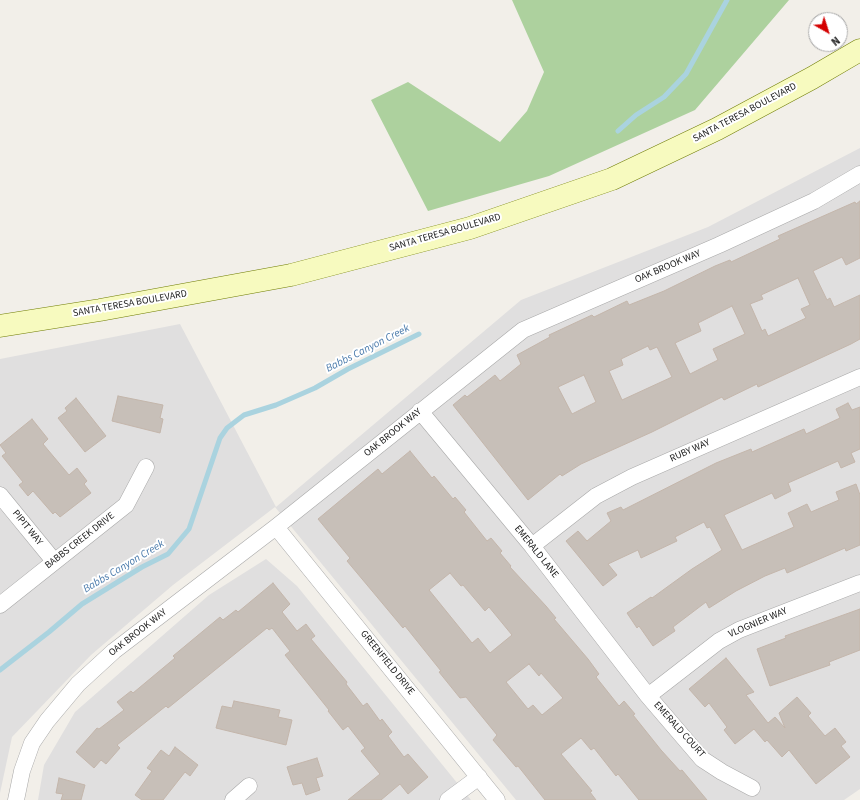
<!DOCTYPE html>
<style>
body{margin:0}
#map{position:relative;width:860px;height:800px;overflow:hidden;background:#f2efe9;font-family:"Source Sans 3",sans-serif}
canvas{display:block}
.north{position:absolute;left:808px;top:12px;width:40px;height:40px;box-sizing:border-box;background:#fff;border:1px solid #a7a7a7;border-radius:50%;rotate:141deg;font-size:11px;font-weight:700;line-height:16px;text-align:center;color:#222}
.north::after{content:'';display:block;margin:auto;width:14px;height:18px;background:#d40000;clip-path:polygon(50% 0,100% 100%,50% 72%,0 100%)}
</style>
<div id="map">
<canvas width="860" height="800"></canvas>
<div class="north">N</div>
</div>
<script>
const g = document.querySelector('canvas').getContext('2d');
g.lineJoin = 'round';
function paint(path, color) { g.fillStyle = color; g.fill(path, 'evenodd'); }
const poly = rows => new Path2D(rows.map(r => 'M' + r).join(''));
function strokePath(path, color, width, dash) { g.strokeStyle = color; g.lineWidth = width; g.lineCap = dash ? 'butt' : 'round'; g.setLineDash(dash || []); g.stroke(path); }
function write(font, color, halo, rows, align = 'center') {
  g.font = font + ' "Source Sans 3",sans-serif'; g.lineWidth = 4; g.setLineDash([]); g.textBaseline = 'middle'; g.strokeStyle = halo; g.fillStyle = color; for (const [text, x, y, turn = 0] of rows) {
    g.save(); g.translate(x, y); g.rotate((+turn || 0) * Math.PI / 180); g.textAlign = isNaN(turn) ? turn : align; if (halo) g.strokeText(text, 0, 0); g.fillText(text, 0, 0); g.restore();
  }
}
const residential = poly([
 [860,148,860,789,844,800,516,800,275,507,173,585,91,655,12,737,0,793,0,359,180,324,276,507,521,300,708,227],
 [266,559,297,586,471,800,38,800,44,765,75,712,209,595]
]);
const forest = poly([
 [512,0,789,0,695,110,549,176,428,211,371,100,408,82,500,142,527,111,544,72]
]);
const stream = poly([
 [618,131,636,115,664,97,686,74,727,0],
 [0,670,49,632,82,604,142,567,168,554,189,529,220,438,227,428,244,415,276,405,315,388,348,369,419,334]
]);
const building = poly([
 [860,201,860,258,846,265,842,257,813,271,827,300,830,298,834,307,860,295,860,339,851,344,758,387,757,384,724,400,722,397,652,432,581,464,562,476,560,474,528,500,453,405,465,395,467,397,495,375,500,381,521,364,517,355,550,337,549,335,592,315,594,317,627,301,629,305,664,291,715,266,730,260,731,262,780,239,778,236,855,202,856,204,860,201],
 [798,278,810,305,801,309,806,318,768,336,765,329,762,331,750,304,763,299,761,295,798,278],
 [732,306,745,334,713,349,718,360,690,374,675,343,701,331,698,323,732,306],
 [648,346,650,350,657,347,672,377,622,400,609,371,623,365,621,359,648,346],
 [584,375,596,402,572,414,558,387,584,375],
 [118,396,163,405,160,418,163,419,160,433,112,421,118,396],
 [76,398,106,436,85,452,58,418,67,411,65,408,76,398],
 [848,403,852,410,860,407,860,449,851,453,855,462,841,468,838,461,788,483,791,491,775,499,772,493,724,515,742,550,794,527,788,513,807,504,811,512,839,500,836,492,856,484,860,495,860,545,846,551,845,548,787,573,785,568,765,576,736,591,709,608,706,602,673,627,675,631,653,646,639,626,637,628,627,613,651,597,652,598,692,569,722,550,710,527,707,528,704,522,675,537,677,541,641,558,638,550,608,564,617,575,603,586,566,541,578,531,587,541,611,521,607,513,621,507,623,510,716,463,751,449,752,452,804,429,806,434,840,418,836,409,848,403],
 [32,419,48,439,43,444,69,475,77,468,87,481,84,484,91,493,60,517,55,512,53,514,33,491,28,496,19,485,23,482,2,456,6,453,0,445,32,419],
 [410,451,432,478,434,476,453,499,455,497,466,510,464,512,487,541,491,538,502,551,500,553,511,566,510,567,546,606,556,618,554,619,588,659,599,674,596,677,619,706,624,701,635,714,633,715,661,750,680,771,682,770,707,800,639,800,618,774,616,776,594,748,591,750,581,738,561,754,592,791,590,792,596,800,545,800,518,766,516,767,493,740,497,735,466,697,460,698,439,672,441,671,405,626,403,628,347,561,350,558,318,519,378,469,382,474,410,451],
 [450,573,461,586,463,585,485,611,489,607,512,635,490,653,478,638,472,643,429,590,450,573],
 [529,664,539,676,541,673,563,698,542,715,533,705,528,709,506,682,529,664],
 [273,583,290,604,282,612,297,631,306,624,315,636,311,639,347,682,346,684,363,706,367,703,380,721,382,719,392,732,388,736,404,757,408,754,428,777,408,794,400,784,381,800,348,800,380,774,361,751,365,748,348,726,343,730,328,711,329,710,285,655,290,651,272,628,269,630,267,628,168,708,166,706,117,745,120,748,106,764,101,760,94,768,76,752,97,728,99,729,124,710,117,702,131,691,133,693,175,658,173,656,220,617,223,620,236,610,238,612,273,583],
 [860,609,860,650,829,662,830,665,770,686,757,649,786,638,785,636,860,609],
 [726,658,754,692,746,695,768,723,775,717,785,728,779,713,797,697,811,713,808,716,825,736,835,728,846,742,841,746,850,757,816,784,789,750,782,757,767,740,765,742,754,729,735,744,724,730,727,727,709,703,705,707,689,689,726,658],
 [234,701,280,710,278,717,292,720,286,745,216,728,222,706,232,708,234,701],
 [175,747,198,765,190,776,185,772,163,800,142,800,135,795,152,771,147,768,161,750,169,756,175,747],
 [317,758,323,776,316,778,320,790,306,795,302,783,293,785,287,767,317,758],
 [59,778,85,785,81,800,61,800,63,794,56,793,59,778]
]);
const minor = poly([
 [420,411,532,546,648,696,702,759,722,772,752,788],
 [0,495,54,561],
 [276,527,497,800],
 [532,546,596,496,632,477,860,377],
 [0,605,126,505,146,467],
 [648,696,719,641,739,630,860,583],
 [16,800,22,771,32,743,47,721,78,684,114,651,276,527,523,330,719,245,814,201,860,174],
 [233,800,249,786],
 [448,800,479,777]
]);
const secondary = poly([
 [0,326,100,310,291,275,470,228,612,179,717,129,812,78,860,50]
]);
const streetNames = [
 ["SANTA TERESA BOULEVARD",745,113,-28],
 ["SANTA TERESA BOULEVARD",445,233,-16],
 ["OAK BROOK WAY",668,267,-23],
 ["SANTA TERESA BOULEVARD",130,304,-10],
 ["OAK BROOK WAY",393,433,-39],
 ["RUBY WAY",690,451,-24],
 ["PIPIT WAY",27,528,51],
 ["BABBS CREEK DRIVE",80,541,-38],
 ["EMERALD LANE",536,552,51],
 ["VLOGNIER WAY",758,623,-23],
 ["OAK BROOK WAY",138,633,-38],
 ["GREENFIELD DRIVE",387,663,51],
 ["EMERALD COURT",679,730,48]
];
const waterNames = [
 ["Babbs Canyon Creek",368,349,-27],
 ["Babbs Canyon Creek",124,567,-31]
];
paint(residential, '#e0dfdf');
paint(forest, '#add19e');
strokePath(stream, '#aad3df', 5);
paint(building, '#c7bfb8');
strokePath(building, '#c4b6ab', 1);
strokePath(minor, '#a9a9a9', 17);
strokePath(secondary, '#707d05', 23);
strokePath(minor, '#fff', 16);
strokePath(secondary, '#f7fabf', 22);
write('10px', '#222', '#fff', streetNames);
write('italic 11px', '#4a7aab', '#fff', waterNames);
</script>
